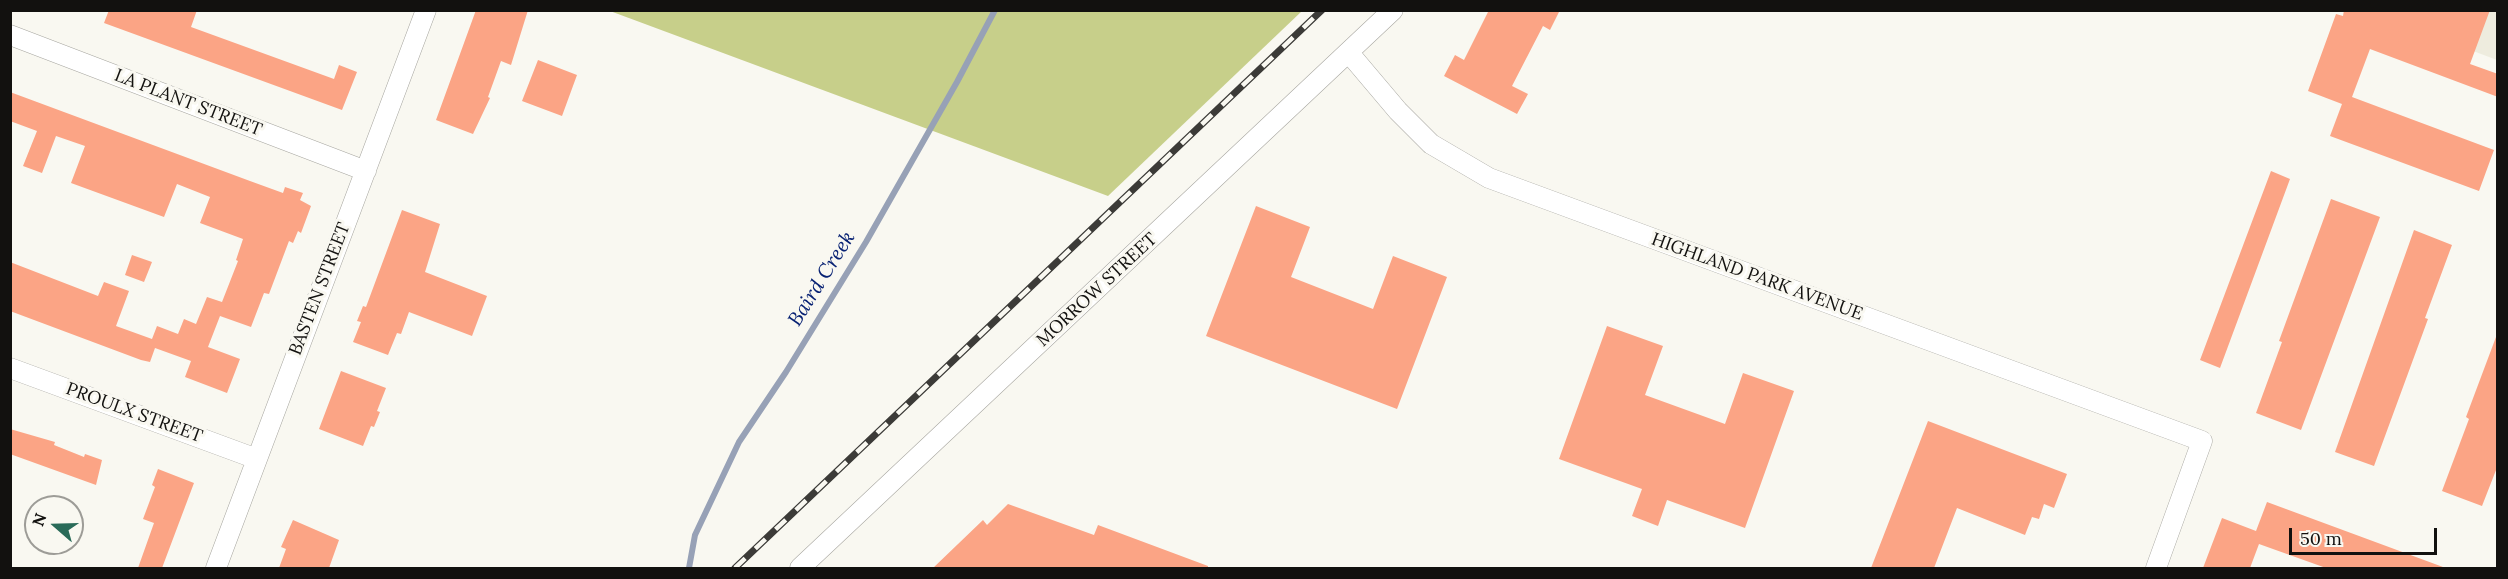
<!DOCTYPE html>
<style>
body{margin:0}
#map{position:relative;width:2508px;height:579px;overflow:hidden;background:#f9f8f1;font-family:Lora,serif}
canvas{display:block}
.frame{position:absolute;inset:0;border:12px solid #12110f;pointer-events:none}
.north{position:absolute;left:24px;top:495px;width:60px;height:60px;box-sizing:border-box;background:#f9f8f1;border:2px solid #9d9c97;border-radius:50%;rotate:290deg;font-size:16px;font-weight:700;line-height:24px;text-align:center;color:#12110f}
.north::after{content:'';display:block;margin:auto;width:21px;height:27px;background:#2a6b59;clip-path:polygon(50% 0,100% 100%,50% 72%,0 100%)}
.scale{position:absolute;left:2289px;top:528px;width:148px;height:27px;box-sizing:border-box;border:3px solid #12110f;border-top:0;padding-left:8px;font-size:18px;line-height:21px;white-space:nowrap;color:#12110f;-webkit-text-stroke:4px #f9f8f1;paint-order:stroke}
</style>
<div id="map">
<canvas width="2508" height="579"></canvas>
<div class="frame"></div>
<div class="north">N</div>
<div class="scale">50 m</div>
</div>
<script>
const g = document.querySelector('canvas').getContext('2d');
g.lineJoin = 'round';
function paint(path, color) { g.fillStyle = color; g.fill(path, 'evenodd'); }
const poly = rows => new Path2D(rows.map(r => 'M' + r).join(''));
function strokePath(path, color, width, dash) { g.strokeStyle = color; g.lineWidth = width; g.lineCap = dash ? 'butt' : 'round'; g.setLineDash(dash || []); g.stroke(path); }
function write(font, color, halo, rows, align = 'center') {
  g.font = font + ' Lora,serif'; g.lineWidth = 6; g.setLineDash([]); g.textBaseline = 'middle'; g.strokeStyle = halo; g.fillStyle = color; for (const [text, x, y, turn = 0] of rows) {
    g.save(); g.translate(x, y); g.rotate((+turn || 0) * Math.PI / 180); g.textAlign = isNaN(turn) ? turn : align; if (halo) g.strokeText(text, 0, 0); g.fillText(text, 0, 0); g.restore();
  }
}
const built = poly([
 [2367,11,2497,11,2497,60]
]);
const green = poly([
 [610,11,1302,11,1108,196]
]);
const stream = poly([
 [689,568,695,535,739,442,786,372,866,242,957,82,995,10]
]);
const building = poly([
 [109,10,197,10,191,27,334,79,339,65,357,72,342,110,104,23],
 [476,10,528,10,511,65,501,61,488,97,490,98,473,134,436,120],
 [1489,10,1560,10,1550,30,1543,26,1512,86,1528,94,1517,114,1444,76,1455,55,1464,60],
 [2344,10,2490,10,2470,64,2498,74,2498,97,2370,49,2352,97,2494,150,2479,191,2330,136,2342,104,2308,91,2336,14,2343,16],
 [538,60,577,75,562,116,522,101],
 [10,92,250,181,283,193,285,187,303,193,300,200,311,206,301,233,298,231,293,243,289,241,269,294,264,293,251,327,220,316,208,347,240,359,227,393,185,377,191,361,155,348,150,362,141,360,10,311,10,262,98,296,104,282,129,291,116,326,152,339,157,326,178,334,184,319,196,324,207,297,222,302,238,261,236,260,243,239,200,223,210,197,177,184,164,217,71,183,85,146,56,136,42,173,23,166,37,131,10,121],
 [2271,171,2290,179,2220,368,2200,360],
 [2331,199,2380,217,2301,430,2256,413,2282,342,2279,341],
 [1256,206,1310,227,1291,277,1373,309,1393,256,1447,277,1397,409,1206,336],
 [402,210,440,224,425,272,487,296,472,336,409,312,401,334,397,333,388,355,353,342,361,322,357,321,363,306,366,307],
 [2414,230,2452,245,2425,318,2428,319,2374,466,2335,452],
 [132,255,152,262,144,282,125,275],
 [1607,326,1663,346,1645,395,1725,424,1743,373,1794,391,1745,528,1667,500,1658,526,1632,516,1642,489,1559,459],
 [2496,337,2498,465,2482,506,2442,491,2469,419,2466,417],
 [341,371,386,388,377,411,380,412,374,427,371,426,363,446,319,429],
 [1928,421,2067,474,2054,508,2044,504,2039,519,2032,517,2025,535,1957,508,1934,568,1871,568],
 [10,429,55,442,54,445,84,457,85,454,102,460,96,485,10,454],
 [158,469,194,483,162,568,138,568,154,523,143,519,155,487,152,485],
 [2267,502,2443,567,2443,568,2326,568,2259,544,2250,568,2203,568,2222,518,2256,531],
 [1008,504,1094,535,1098,525,1208,566,1208,568,933,568,983,520,987,525],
 [293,520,339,540,329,568,279,568,286,549,281,547]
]);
const minor = poly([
 [10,35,366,171],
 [1349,53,1398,111,1431,144,1489,178,2202,441,2156,568],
 [10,368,257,459],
 [216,568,426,10],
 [800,568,1393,10]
]);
const rail = poly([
 [735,568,1322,10]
]);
const streetNames = [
 ["LA PLANT STREET",188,103,21],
 ["HIGHLAND PARK AVENUE",1757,277,20],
 ["BASTEN STREET",320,289,-69],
 ["MORROW STREET",1097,290,-43],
 ["PROULX STREET",134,413,20]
];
const waterNames = [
 ["Baird Creek",822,279,-58]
];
paint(built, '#eeecde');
paint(green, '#c7cf8a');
strokePath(stream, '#97a1b6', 6);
paint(building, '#fba485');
strokePath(minor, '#a7a6a0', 21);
strokePath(minor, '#fff', 20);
strokePath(rail, '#3c3b38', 7);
strokePath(rail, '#f9f8f1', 4.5, [14]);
write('18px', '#12110f', '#f9f8f1', streetNames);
write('italic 20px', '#072173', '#f9f8f1', waterNames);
</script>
